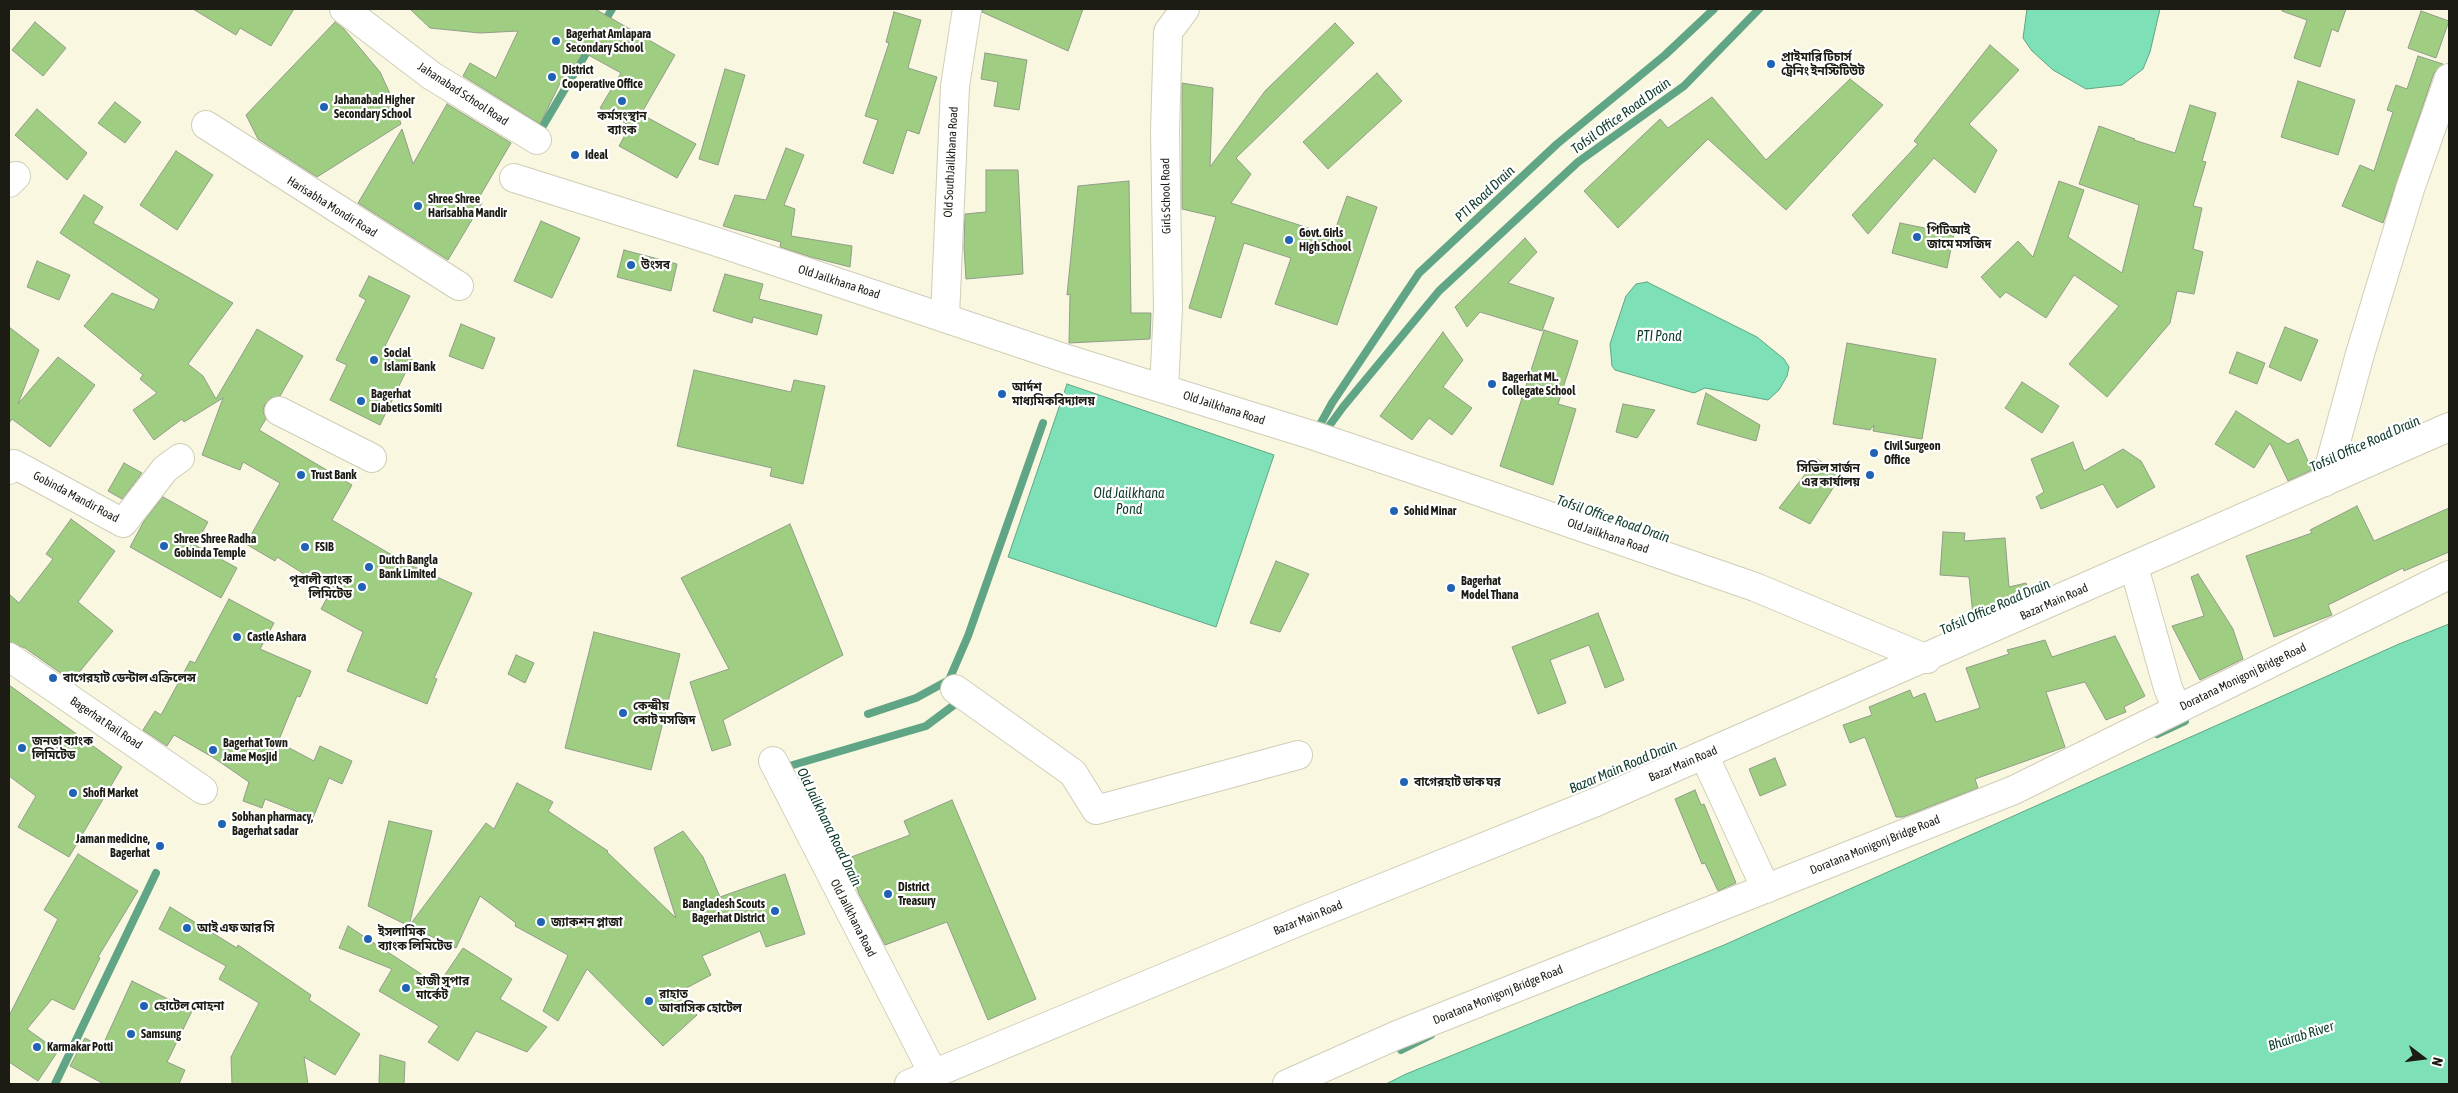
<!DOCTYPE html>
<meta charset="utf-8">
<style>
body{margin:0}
#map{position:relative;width:2458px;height:1093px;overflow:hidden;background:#f9f7e0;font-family:"Asap Condensed",sans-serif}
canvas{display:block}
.frame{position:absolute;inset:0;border:10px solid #1d1c14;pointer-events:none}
.north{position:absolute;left:2398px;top:1033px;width:50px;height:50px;-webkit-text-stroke:4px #fff;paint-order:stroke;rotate:105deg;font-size:14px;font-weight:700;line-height:20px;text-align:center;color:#1d1c14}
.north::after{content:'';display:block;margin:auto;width:18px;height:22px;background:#1d1c14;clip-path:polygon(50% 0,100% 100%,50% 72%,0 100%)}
</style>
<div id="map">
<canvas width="2458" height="1093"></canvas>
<div class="frame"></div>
<div class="north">N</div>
</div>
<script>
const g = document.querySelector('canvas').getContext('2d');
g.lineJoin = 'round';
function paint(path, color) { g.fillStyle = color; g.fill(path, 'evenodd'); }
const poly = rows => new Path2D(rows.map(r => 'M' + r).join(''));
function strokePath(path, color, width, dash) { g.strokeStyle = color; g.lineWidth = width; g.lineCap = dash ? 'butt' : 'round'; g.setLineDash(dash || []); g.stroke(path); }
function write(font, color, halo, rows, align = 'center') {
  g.font = font + ' "Asap Condensed","Noto Sans Bengali",sans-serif'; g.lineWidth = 4.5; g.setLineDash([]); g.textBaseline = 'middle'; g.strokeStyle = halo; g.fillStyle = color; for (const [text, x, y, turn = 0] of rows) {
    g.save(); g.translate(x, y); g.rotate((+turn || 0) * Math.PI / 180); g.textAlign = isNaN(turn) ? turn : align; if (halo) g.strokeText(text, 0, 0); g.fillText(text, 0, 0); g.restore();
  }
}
const water = poly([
 [2027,9,2160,9,2150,52,2143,69,2122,85,2086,89,2053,70,2032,51,2023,38,2027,9],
 [1647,282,1757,337,1784,359,1789,367,1787,376,1779,390,1768,400,1705,388,1694,393,1615,370,1612,366,1610,344,1626,296,1636,284,1647,282],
 [1067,384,1274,455,1216,627,1008,557,1067,384],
 [2449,624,2449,1084,1386,1084,1406,1074,1724,945,2399,644,2449,624]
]);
const stream = poly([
 [603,24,612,9],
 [537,136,591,45],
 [1316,432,1332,403,1419,273,1557,144,1665,55,1714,9],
 [1324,433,1343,407,1439,291,1578,162,1684,86,1759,9],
 [868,714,916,698,949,680,968,636,1043,423],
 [2157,734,2185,721],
 [788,771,786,767,926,726,962,699],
 [1401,1050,1431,1035],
 [55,1084,156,873]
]);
const building = poly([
 [193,9,294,9,271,46,240,28,236,35,193,9],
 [410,9,595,9,675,55,641,114,696,144,677,178,619,146,630,126,600,108,621,73,583,52,573,70,568,67,540,124,463,76,470,63,496,78,518,31,480,33,430,28,410,9],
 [982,9,1083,9,1068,51,982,12,982,9],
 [2282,9,2346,9,2338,32,2332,29,2320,67,2294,58,2307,20,2282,11,2282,9],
 [2421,11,2449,21,2436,58,2408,48,2421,11],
 [894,12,921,20,908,68,937,77,919,134,907,130,893,174,863,163,878,120,865,116,889,43,886,42,894,12],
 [35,22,66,48,43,76,12,50,35,22],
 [335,22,344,29,380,72,393,100,401,124,317,177,258,139,246,115,335,22],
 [1335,23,1354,43,1236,158,1251,174,1231,203,1333,236,1347,196,1377,207,1337,325,1275,304,1291,258,1244,243,1221,318,1189,308,1216,217,1182,209,1182,83,1213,88,1210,167,1265,91,1335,23],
 [1990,45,2019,70,1969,124,1997,150,1975,193,1934,158,1868,234,1852,215,1918,144,1914,141,1990,45],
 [985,53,1027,60,1019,110,994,106,998,82,981,79,985,53],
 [2418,56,2443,64,2434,73,2383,223,2342,206,2360,165,2374,171,2393,112,2387,110,2396,85,2407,89,2418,56],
 [725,69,745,75,718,165,699,159,725,69],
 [1377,73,1402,101,1328,169,1303,142,1377,73],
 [1850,79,1883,105,1786,210,1708,139,1618,228,1584,191,1660,119,1668,128,1712,97,1766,160,1850,79],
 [2298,81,2355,100,2338,155,2281,137,2298,81],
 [115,102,141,122,125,143,98,123,115,102],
 [447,104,511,143,477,201,482,203,448,260,358,203,402,129,413,164,447,104],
 [2190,105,2216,113,2202,161,2206,162,2193,206,2202,208,2193,249,2203,252,2194,294,2177,291,2170,323,2107,397,2069,364,2119,306,2074,275,2046,318,2006,292,2000,298,1981,277,2018,241,2033,257,2059,181,2084,190,2068,237,2122,273,2139,205,2079,184,2099,126,2135,139,2134,140,2175,153,2190,105],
 [37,109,87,153,67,180,15,135,37,109],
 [786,148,804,155,784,205,795,209,791,236,852,246,850,267,811,257,780,247,781,242,723,226,735,195,766,200,786,148],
 [176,151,213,175,177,230,140,205,176,151],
 [986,170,1018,170,1023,274,966,279,964,247,965,214,986,212,986,170],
 [1129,181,1131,313,1151,313,1150,339,1069,343,1070,294,1067,295,1078,186,1129,181],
 [84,195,103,207,93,223,233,303,188,364,203,376,216,399,257,329,303,356,280,396,271,398,265,404,263,411,266,419,259,430,352,485,332,520,404,562,472,593,434,678,437,679,427,704,347,671,363,632,321,609,331,591,277,557,275,561,246,544,280,483,243,462,240,470,202,455,223,398,184,422,182,419,154,440,133,410,157,393,140,379,143,375,84,326,112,293,154,310,159,299,60,233,84,195],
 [541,221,580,238,552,298,514,281,541,221],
 [1900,223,1954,234,1947,268,1892,253,1900,223],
 [1525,238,1537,252,1508,283,1554,298,1542,331,1480,312,1467,327,1455,307,1525,238],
 [624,250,677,264,671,291,617,277,624,250],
 [37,261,70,275,59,300,27,287,37,261],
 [725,274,763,284,759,299,822,315,817,335,753,317,752,323,713,311,725,274],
 [369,276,410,296,385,346,412,359,380,425,330,400,347,365,336,360,366,300,359,296,369,276],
 [461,324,495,338,483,369,449,356,461,324],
 [9,327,39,350,18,404,58,357,95,385,50,447,12,419,9,423,9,327],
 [2285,327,2318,340,2301,381,2269,367,2285,327],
 [1544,330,1578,341,1558,404,1576,409,1553,485,1500,466,1544,330],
 [1443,332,1463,360,1443,387,1472,408,1452,435,1429,418,1412,440,1380,416,1443,332],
 [1847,343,1936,359,1922,439,1873,431,1874,425,1870,430,1833,424,1847,343],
 [2237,352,2265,363,2257,384,2229,373,2237,352],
 [694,370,791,392,794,380,825,386,803,484,770,476,772,468,677,446,694,370],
 [2022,382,2059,406,2042,433,2005,408,2022,382],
 [1706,393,1760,425,1756,441,1697,424,1706,393],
 [1623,404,1655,410,1637,438,1616,432,1623,404],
 [2236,411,2288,444,2298,439,2312,470,2288,481,2270,443,2254,468,2215,444,2236,411],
 [2073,442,2084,471,2123,449,2141,461,2155,487,2117,508,2103,484,2041,509,2036,497,2044,492,2031,459,2073,442],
 [1817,459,1842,474,1810,524,1779,508,1817,459],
 [124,463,142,473,122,499,108,491,124,463],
 [163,497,208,522,195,545,237,568,221,598,130,547,144,521,163,497],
 [2357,506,2374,541,2449,508,2449,552,2404,571,2403,568,2328,605,2332,615,2274,637,2246,556,2312,533,2310,530,2357,506],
 [71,519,115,551,78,602,113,631,72,681,25,648,9,642,9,594,19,603,53,559,46,554,71,519],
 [790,524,843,655,723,720,731,745,712,751,690,682,729,669,681,578,790,524],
 [1943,532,1965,533,1964,541,2005,538,2009,587,2026,583,2029,595,1984,614,1973,615,1969,577,1940,575,1943,532],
 [1276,561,1309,574,1280,632,1250,623,1276,561],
 [2198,574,2233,629,2243,659,2200,680,2172,626,2204,616,2191,577,2198,574],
 [229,599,274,623,260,649,311,671,300,697,297,696,278,742,314,761,320,746,352,761,342,784,329,778,313,818,265,799,262,808,243,801,249,782,214,758,174,735,167,746,143,730,155,711,161,715,190,661,195,663,229,599],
 [1598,613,1624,680,1605,688,1589,645,1550,660,1566,703,1538,714,1512,647,1598,613],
 [594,632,680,654,651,770,565,748,594,632],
 [2115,636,2145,696,2124,707,2126,712,2106,720,2085,682,2046,692,2065,747,1975,779,1978,788,1903,817,1896,817,1865,737,1850,743,1843,725,1872,715,1869,707,1910,690,1913,698,1925,693,1936,722,1980,708,1966,668,2009,654,2007,650,2045,640,2052,657,2115,636],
 [516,655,534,663,525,683,508,674,516,655],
 [9,685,122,767,69,857,18,827,36,796,9,776,9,685],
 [1775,758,1786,785,1760,796,1749,769,1775,758],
 [517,783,553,802,548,811,608,851,607,852,676,918,654,848,683,831,703,857,720,897,785,874,805,934,766,947,760,931,702,956,711,975,677,993,697,1015,663,1046,587,969,558,1021,543,1011,568,955,515,926,516,923,480,896,456,948,409,926,486,823,494,829,517,783],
 [1695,790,1701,805,1704,804,1736,883,1718,891,1705,863,1702,864,1675,799,1695,790],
 [952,800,1036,999,988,1020,947,922,885,945,859,894,846,859,910,835,904,821,952,800],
 [389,821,432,831,409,926,368,906,389,821],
 [78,854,138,891,98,957,100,958,74,1010,52,999,27,1029,58,1051,38,1081,9,1062,9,1016,58,919,44,910,78,854],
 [170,907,237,948,238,945,311,995,309,1000,360,1034,335,1075,304,1057,308,1084,232,1084,231,1057,259,1003,219,979,226,966,159,929,170,907],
 [348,926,438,985,463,948,512,979,500,999,547,1027,527,1052,476,1031,458,1061,428,1042,439,1026,379,991,392,969,339,948,348,926],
 [132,981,192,1011,167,1062,185,1070,179,1084,104,1084,70,1066,85,1038,102,1047,132,981],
 [380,1055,405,1062,404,1084,379,1084,380,1055]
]);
const street = poly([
 [945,317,955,86,967,9],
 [2325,482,2360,354,2410,189,2449,78],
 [955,689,1073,773,1096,810,1298,755]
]);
const secondary = poly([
 [344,9,432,76,537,140],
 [206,125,459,286],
 [514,178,714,241,1067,359,1315,436,1480,492,1755,587,1927,659],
 [9,183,16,176],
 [1164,389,1168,308,1165,131,1168,32,1185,9],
 [279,411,372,458],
 [9,470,14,464,123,523,165,469,180,458],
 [2134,567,2168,688,2177,709],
 [9,657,203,790],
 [1704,755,1766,889],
 [773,761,934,1075],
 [909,1084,1305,919,1596,802,2449,427],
 [1287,1084,1397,1035,2014,790,2449,575]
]);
const markers = [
 [556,41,5,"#2063b4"],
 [1771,64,5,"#2063b4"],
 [552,77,5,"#2063b4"],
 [622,101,5,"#2063b4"],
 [324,107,5,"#2063b4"],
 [575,155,5,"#2063b4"],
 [418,206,5,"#2063b4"],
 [1917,237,5,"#2063b4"],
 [1289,240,5,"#2063b4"],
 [631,265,5,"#2063b4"],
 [374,360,5,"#2063b4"],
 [1492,384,5,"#2063b4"],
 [1002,394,5,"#2063b4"],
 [361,401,5,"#2063b4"],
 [1874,453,5,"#2063b4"],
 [301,475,5,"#2063b4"],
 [1870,475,5,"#2063b4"],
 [1394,511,5,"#2063b4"],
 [164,546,5,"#2063b4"],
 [305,547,5,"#2063b4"],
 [369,567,5,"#2063b4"],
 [362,587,5,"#2063b4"],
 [1451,588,5,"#2063b4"],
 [237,637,5,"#2063b4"],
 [53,678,5,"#2063b4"],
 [623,713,5,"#2063b4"],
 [22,748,5,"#2063b4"],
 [213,750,5,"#2063b4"],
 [1404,782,5,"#2063b4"],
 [73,793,5,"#2063b4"],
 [222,824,5,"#2063b4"],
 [160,846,5,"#2063b4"],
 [888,894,5,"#2063b4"],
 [775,911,5,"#2063b4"],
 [541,922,5,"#2063b4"],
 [187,928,5,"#2063b4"],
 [368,939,5,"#2063b4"],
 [406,988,5,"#2063b4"],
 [649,1001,5,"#2063b4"],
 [144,1006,5,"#2063b4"],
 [131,1034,5,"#2063b4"],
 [37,1047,5,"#2063b4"]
];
const poiNames = [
 ["Bagerhat Amlapara",566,34],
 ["Secondary School",566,48],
 ["প্রাইমারি টিচার্স",1781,57],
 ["ট্রেনিং ইনস্টিটিউট",1781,71],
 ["District",562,70],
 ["Cooperative Office",562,84],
 ["Jahanabad Higher",334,100],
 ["Secondary School",334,114],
 ["কর্মসংস্থান",622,116,"center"],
 ["ব্যাংক",622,130,"center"],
 ["Ideal",585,155],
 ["Shree Shree",428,199],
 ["Harisabha Mandir",428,213],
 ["পিটিআই",1927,230],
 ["জামে মসজিদ",1927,244],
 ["Govt. Girls",1299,233],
 ["High School",1299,247],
 ["উংসব",641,265],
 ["Social",384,353],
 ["Islami Bank",384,367],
 ["Bagerhat ML.",1502,377],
 ["Collegate School",1502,391],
 ["আর্দশ",1012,387],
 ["মাধ্যমিকবিদ্যালয়",1012,401],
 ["Bagerhat",371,394],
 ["Diabetics Somiti",371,408],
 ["Civil Surgeon",1884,446],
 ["Office",1884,460],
 ["সিভিল সার্জন",1860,468,"right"],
 ["এর কার্যালয়",1860,482,"right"],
 ["Trust Bank",311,475],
 ["Sohid Minar",1404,511],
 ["Shree Shree Radha",174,539],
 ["Gobinda Temple",174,553],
 ["FSIB",315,547],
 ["Dutch Bangla",379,560],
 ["Bank Limited",379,574],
 ["পূবালী ব্যাংক",352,580,"right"],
 ["লিমিটেড",352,594,"right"],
 ["Bagerhat",1461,581],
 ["Model Thana",1461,595],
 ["Castle Ashara",247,637],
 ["বাগেরহাট ডেন্টাল এক্রিলেন্স",63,678],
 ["কেন্দ্রীয়",633,706],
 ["কোট মসজিদ",633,720],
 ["জনতা ব্যাংক",32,741],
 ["লিমিটেড",32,755],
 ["Bagerhat Town",223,743],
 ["Jame Mosjid",223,757],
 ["বাগেরহাট ডাক ঘর",1414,782],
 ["Shofi Market",83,793],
 ["Sobhan pharmacy,",232,817],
 ["Bagerhat sadar",232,831],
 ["Jaman medicine,",150,839,"right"],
 ["Bagerhat",150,853,"right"],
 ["District",898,887],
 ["Treasury",898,901],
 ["Bangladesh Scouts",765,904,"right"],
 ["Bagerhat District",765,918,"right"],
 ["জ্যাকশন প্লাজা",551,922],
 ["আই এফ আর সি",197,928],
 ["ইসলামিক",378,932],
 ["ব্যাংক লিমিটেড",378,946],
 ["হাজী সুপার",416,981],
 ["মার্কেট",416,995],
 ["রাহাত",659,994],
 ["আবাসিক হোটেল",659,1008],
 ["হোটেল মোহনা",154,1006],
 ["Samsung",141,1034],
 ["Karmakar Potti",47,1047]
];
const streetNames = [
 ["Jahanabad School Road",463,94,33],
 ["Old SouthJailkhana Road",951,162,-87],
 ["Girls School Road",1166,196,-91],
 ["Harisabha Mondir Road",332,207,32],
 ["Old Jailkhana Road",839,282,18],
 ["Old Jailkhana Road",1224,408,18],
 ["Gobinda Mandir Road",76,497,28],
 ["Old Jailkhana Road",1608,536,19],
 ["Bazar Main Road",2054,602,-24],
 ["Doratana Monigonj Bridge Road",2243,677,-26],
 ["Bagerhat Rail Road",106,723,34],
 ["Bazar Main Road",1683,764,-23],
 ["Doratana Monigonj Bridge Road",1875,845,-22],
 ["Old Jailkhana Road",853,918,63],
 ["Bazar Main Road",1308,918,-22],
 ["Doratana Monigonj Bridge Road",1498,995,-22]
];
const waterNames = [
 ["Tofsil Office Road Drain",1621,116,-36],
 ["PTI Road Drain",1485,194,-43],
 ["PTI Pond",1659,337],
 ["Tofsil Office Road Drain",2365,444,-24],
 ["Old Jailkhana",1129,494],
 ["Pond",1129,510],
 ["Tofsil Office Road Drain",1613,519,19],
 ["Tofsil Office Road Drain",1995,607,-24],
 ["Bazar Main Road Drain",1623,767,-23],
 ["Old Jailkhana Road Drain",829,827,64],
 ["Bhairab River",2301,1036,-18]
];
paint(water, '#7de0b6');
strokePath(water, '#60a585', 1);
strokePath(stream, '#60a585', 8);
paint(building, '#9fcd81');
strokePath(building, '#909d89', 1);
strokePath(street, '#d0ceb7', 30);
strokePath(secondary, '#d0ceb7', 30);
strokePath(street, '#fff', 28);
strokePath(secondary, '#fff', 28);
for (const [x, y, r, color] of markers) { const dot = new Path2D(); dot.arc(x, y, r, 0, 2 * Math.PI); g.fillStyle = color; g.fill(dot); strokePath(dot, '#fff', 2); }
write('bold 12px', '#1d1c14', '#fff', poiNames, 'left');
write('12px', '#1d1c14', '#fff', streetNames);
write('italic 14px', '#0e3a2a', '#fff', waterNames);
</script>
